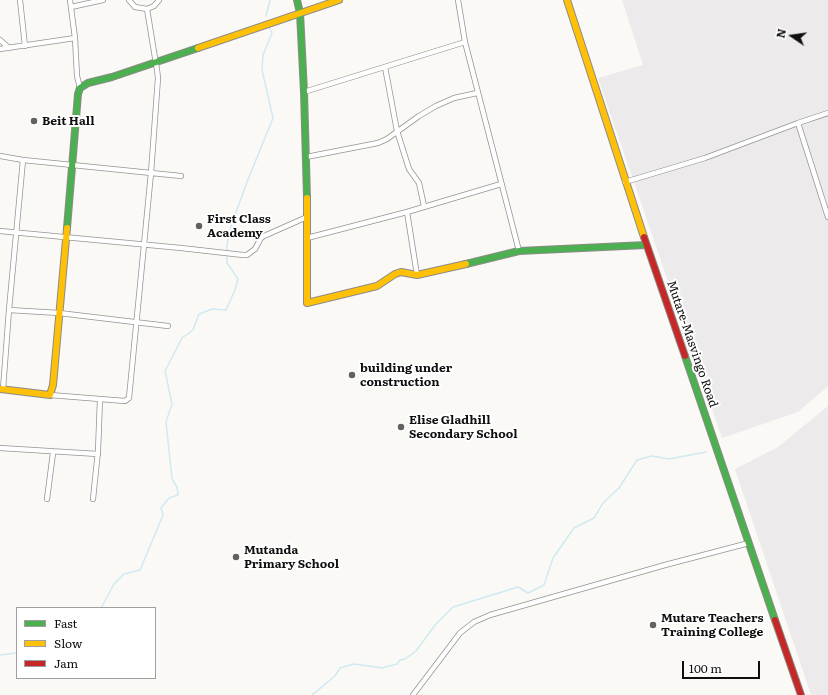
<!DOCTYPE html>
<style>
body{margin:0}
#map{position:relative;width:828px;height:695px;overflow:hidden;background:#fbf9f5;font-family:Literata,serif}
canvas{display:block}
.legend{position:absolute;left:16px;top:607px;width:140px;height:72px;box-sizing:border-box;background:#fff;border:1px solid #9f9f9f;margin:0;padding:5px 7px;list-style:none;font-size:12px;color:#0f0f0f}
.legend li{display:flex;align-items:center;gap:8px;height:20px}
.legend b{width:20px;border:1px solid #9f9f9f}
.north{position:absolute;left:772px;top:16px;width:40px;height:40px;-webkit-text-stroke:3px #fff;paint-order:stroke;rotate:283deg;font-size:11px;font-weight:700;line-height:16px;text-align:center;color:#0f0f0f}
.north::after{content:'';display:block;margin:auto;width:14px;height:18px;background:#0f0f0f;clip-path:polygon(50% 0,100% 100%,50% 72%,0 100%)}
.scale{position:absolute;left:682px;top:661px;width:78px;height:18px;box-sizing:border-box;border:2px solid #0f0f0f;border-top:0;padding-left:5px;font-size:12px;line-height:14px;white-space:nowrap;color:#0f0f0f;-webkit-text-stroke:3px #fff;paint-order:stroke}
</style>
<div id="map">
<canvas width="828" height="695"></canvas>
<ul class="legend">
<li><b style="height:5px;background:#4caf50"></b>Fast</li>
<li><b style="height:5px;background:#ffc107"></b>Slow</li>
<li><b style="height:5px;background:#c62828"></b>Jam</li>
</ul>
<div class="north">N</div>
<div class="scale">100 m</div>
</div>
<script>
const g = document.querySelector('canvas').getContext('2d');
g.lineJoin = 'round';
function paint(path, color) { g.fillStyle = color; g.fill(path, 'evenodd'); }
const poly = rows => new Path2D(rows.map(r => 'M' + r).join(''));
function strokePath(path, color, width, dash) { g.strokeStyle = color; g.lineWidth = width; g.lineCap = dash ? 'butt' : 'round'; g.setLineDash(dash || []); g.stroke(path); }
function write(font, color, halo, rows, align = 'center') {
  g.font = font + ' Literata,serif'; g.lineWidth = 4; g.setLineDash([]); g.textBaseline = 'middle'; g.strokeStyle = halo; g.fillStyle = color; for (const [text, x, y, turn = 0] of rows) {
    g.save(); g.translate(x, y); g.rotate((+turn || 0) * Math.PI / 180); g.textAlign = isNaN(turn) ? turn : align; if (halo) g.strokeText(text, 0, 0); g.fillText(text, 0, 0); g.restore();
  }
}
const industrial = poly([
 [622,0,828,0,828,386,798,412,722,438,598,78,643,65],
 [828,406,828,695,811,695,735,469,778,447]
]);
const stream = poly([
 [266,16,270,0],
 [101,608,114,584,124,574,140,570,163,515,161,508,169,498,178,495,177,487,172,479,166,422,172,404,165,371,182,338,193,330,199,314,212,309,226,310,235,290,238,279,227,263,227,245,231,226,247,182,273,118,262,70,263,55,272,33,269,27],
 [0,655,17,653],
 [312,695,335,676,340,668,354,664,382,668,397,664,400,660,405,659,416,651,435,625,453,607,518,587,528,593,544,585,553,558,574,528,594,518,603,503,619,488,637,460,652,456,669,459,706,452]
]);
const street = poly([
 [20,0,25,46],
 [70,0,75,38,77,76,80,88],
 [129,0,135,7,147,9,154,6,159,0],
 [458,0,465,42,519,251],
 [71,7,103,0],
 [0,40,9,48],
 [0,49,75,38],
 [385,67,397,131,409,169,419,183,424,206],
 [304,92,465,42],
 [798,123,828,217],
 [0,156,23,160],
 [306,157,378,143,387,139,419,116,436,106,454,98,477,93],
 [625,182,705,158,798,123,828,113],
 [407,212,417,275],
 [0,231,181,248,243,255,247,255,255,249,261,238,264,236,307,217],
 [307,238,407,212,501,184],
 [9,310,59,313,168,326],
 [3,389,9,310,23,160,181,176],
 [50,395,100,399,98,451,93,499],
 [100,399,125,401,129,398,151,173,158,78,157,70,147,9],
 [0,448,98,454],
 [47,499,53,453,52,451],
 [413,695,460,633,474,622,490,615,665,565,749,543]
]);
const fast = poly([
 [297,0,300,13,304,92,307,198],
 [67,228,78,94,80,88,88,83,112,77,198,48],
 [466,264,519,251,646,245],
 [685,356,775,620]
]);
const slow = poly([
 [567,0,644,237],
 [198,48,339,0],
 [307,198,307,303,377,286,395,274,401,272,417,275,466,264],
 [0,389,50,395,53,385,67,228]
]);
const jam = poly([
 [644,237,685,356],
 [775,620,801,695]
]);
const markers = [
 [34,121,4,"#626160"],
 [199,226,4,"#626160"],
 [352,375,4,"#626160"],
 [401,427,4,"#626160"],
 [236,557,4,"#626160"],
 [653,625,4,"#626160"]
];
const poiNames = [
 ["Beit Hall",42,121],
 ["First Class",207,219],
 ["Academy",207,233],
 ["building under",360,368],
 ["construction",360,382],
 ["Elise Gladhill",409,420],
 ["Secondary School",409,434],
 ["Mutanda",244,550],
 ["Primary School",244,564],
 ["Mutare Teachers",661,618],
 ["Training College",661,632]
];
const streetNames = [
 ["Mutare-Masvingo Road",692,344,71]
];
paint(industrial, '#edeaec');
strokePath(stream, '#cfeaf2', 1.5);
strokePath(street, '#959493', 6);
strokePath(fast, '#8c8b89', 8);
strokePath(slow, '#8c8b89', 8);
strokePath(jam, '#8c8b89', 8);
strokePath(street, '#fefefe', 4.5);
strokePath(fast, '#4caf50', 6);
strokePath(slow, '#ffc107', 6);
strokePath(jam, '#c62828', 6);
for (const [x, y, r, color] of markers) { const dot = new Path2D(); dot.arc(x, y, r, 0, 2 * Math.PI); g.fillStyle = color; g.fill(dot); strokePath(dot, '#fff', 1.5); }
write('bold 12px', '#0f0f0f', '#fff', poiNames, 'left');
write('12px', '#0f0f0f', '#fff', streetNames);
</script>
